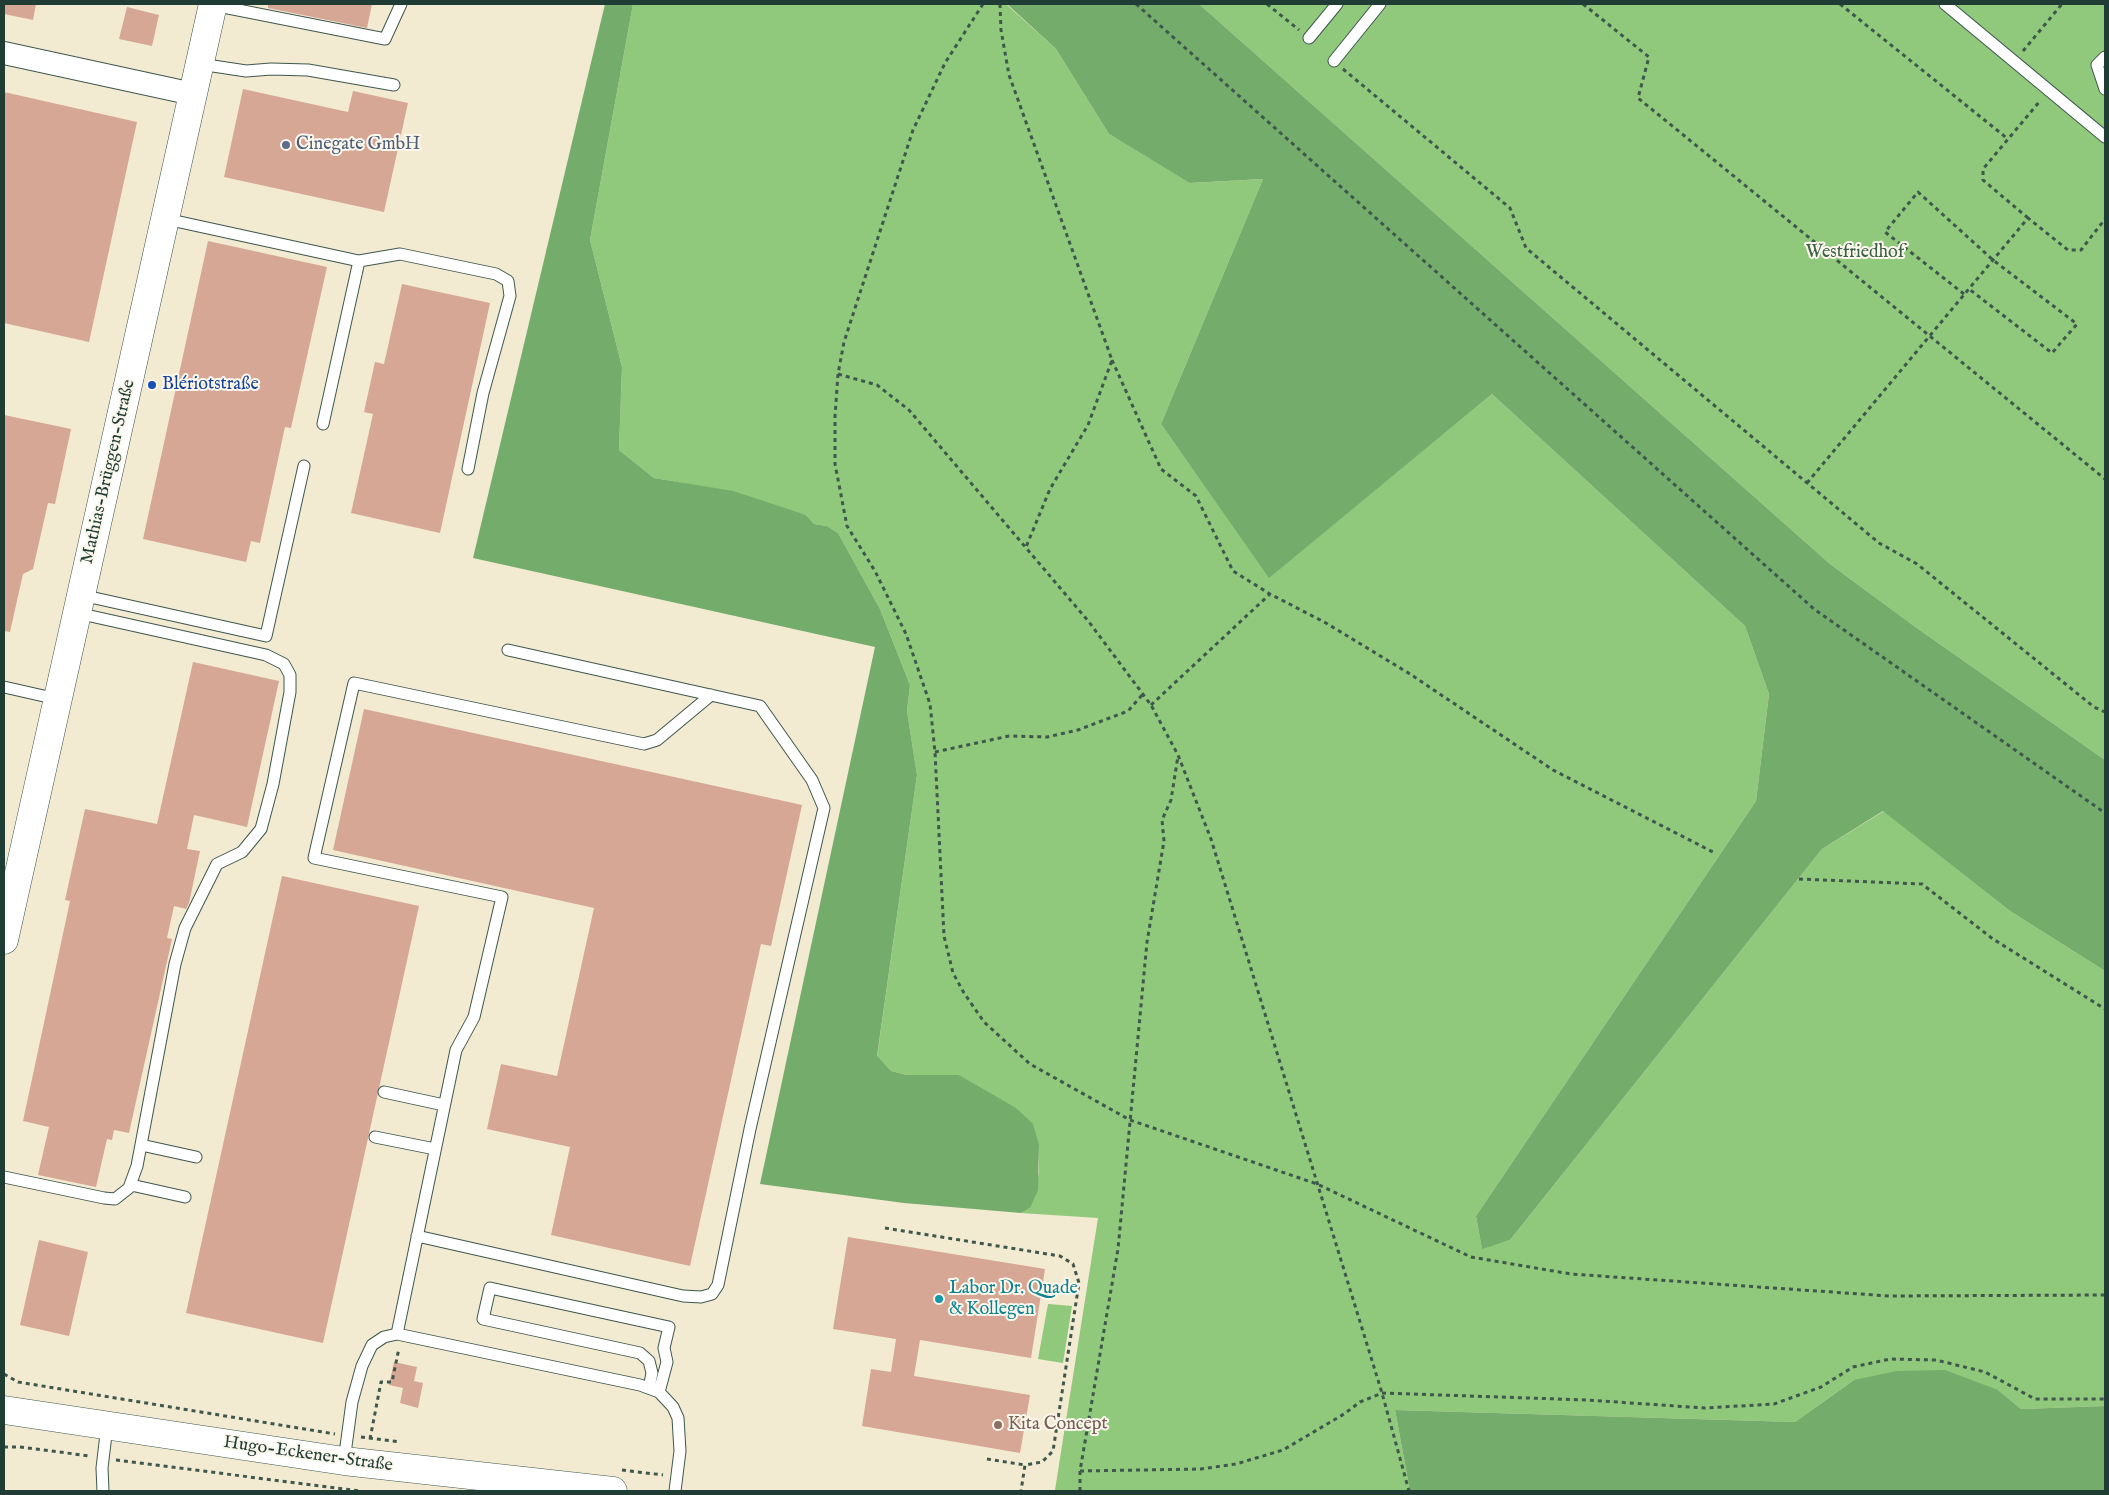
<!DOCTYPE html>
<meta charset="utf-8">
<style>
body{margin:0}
#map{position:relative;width:2109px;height:1495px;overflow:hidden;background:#f3ead2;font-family:"IM FELL English",serif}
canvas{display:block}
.frame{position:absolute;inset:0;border:5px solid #1f3d34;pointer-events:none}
</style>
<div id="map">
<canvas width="2109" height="1495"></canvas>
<div class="frame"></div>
</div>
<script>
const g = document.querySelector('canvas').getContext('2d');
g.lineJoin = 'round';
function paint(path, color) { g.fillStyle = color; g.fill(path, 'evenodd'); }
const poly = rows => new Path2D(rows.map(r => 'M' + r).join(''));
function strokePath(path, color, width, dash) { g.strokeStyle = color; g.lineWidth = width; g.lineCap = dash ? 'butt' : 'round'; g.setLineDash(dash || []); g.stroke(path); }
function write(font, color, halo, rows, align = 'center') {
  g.font = font + ' "IM FELL English",serif'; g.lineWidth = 4; g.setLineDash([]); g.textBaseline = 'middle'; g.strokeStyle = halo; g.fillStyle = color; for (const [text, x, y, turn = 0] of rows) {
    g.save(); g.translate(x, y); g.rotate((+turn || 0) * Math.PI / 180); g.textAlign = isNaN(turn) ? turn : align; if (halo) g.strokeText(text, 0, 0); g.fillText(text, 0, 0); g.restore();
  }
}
const green = poly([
 [633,4,1006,4,1056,49,1109,134,1191,183,1263,179,1161,424,1269,577,1492,394,1745,626,1769,694,1756,801,1476,1216,1482,1248,1510,1240,1822,849,1884,811,2010,911,2105,971,2105,1406,2021,1409,1998,1390,1854,1380,1795,1422,1395,1410,1410,1491,1055,1490,1098,1218,1021,1213,1030,1208,1039,1173,1039,1145,959,1075,907,1075,891,1071,877,1057,917,775,907,711,910,685,880,609,838,533,827,526,814,524,806,515,683,483,654,478,619,450,622,367,590,240],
 [1199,4,2105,4,2105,760,1914,626,1830,564],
 [1048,1304,1072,1306,1063,1363,1038,1359]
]);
const forest = poly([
 [605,4,633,4,590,240,622,367,619,450,654,478,733,491,806,515,814,524,827,526,838,533,880,609,910,685,907,711,917,775,877,1056,891,1071,907,1075,959,1075,1016,1108,1033,1124,1039,1145,1038,1190,1030,1208,1021,1213,904,1203,760,1184,875,647,473,558],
 [1007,4,1199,4,1830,564,1914,626,2105,760,2105,971,2010,911,1883,811,1822,849,1510,1240,1482,1249,1476,1216,1756,801,1769,694,1745,626,1492,394,1269,578,1161,424,1263,179,1190,183,1109,134,1056,49],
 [1945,1370,1998,1390,2021,1409,2105,1406,2105,1491,1410,1491,1395,1410,1795,1422,1854,1380,1897,1371]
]);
const building = poly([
 [4,4,36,4,33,20,4,14],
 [268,4,372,4,367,28,268,8],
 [127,7,159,15,152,46,119,39],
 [243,89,348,112,353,91,408,103,384,212,224,177],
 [4,92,137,122,89,342,4,323],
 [208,241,327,267,291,428,285,427,260,543,251,541,246,562,143,539],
 [402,284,490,303,440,533,351,513,373,414,364,412,375,362,384,364],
 [4,415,71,429,55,504,48,503,33,569,23,574,10,632,4,631],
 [193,662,279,681,247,827,194,815,187,849,200,851,189,903,186,909,174,906,167,938,172,939,129,1133,114,1130,112,1140,107,1139,96,1187,38,1175,49,1127,23,1121,70,901,65,900,85,809,157,824],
 [364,709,802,805,771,946,761,944,690,1266,551,1235,570,1147,487,1129,501,1064,557,1076,594,908,333,850],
 [282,876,419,906,323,1343,186,1313],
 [848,1237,1045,1269,1031,1358,920,1340,914,1376,1030,1395,1020,1453,862,1426,871,1369,891,1372,896,1339,833,1329],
 [39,1240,88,1252,69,1336,20,1325],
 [394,1362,417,1367,414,1381,423,1383,418,1408,400,1403,403,1388,389,1385]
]);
const path = poly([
 [983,4,945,63,913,130,844,342,838,374,877,385,909,410,1089,622,1151,705,1178,755,1211,839,1382,1393,1409,1491],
 [1000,4,1001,30,1009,75,1112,360,1088,425,1050,489,1026,547],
 [1136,4,1814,609,2105,813],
 [1267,4,1299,30],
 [1583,4,1649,57,1638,98,2105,479],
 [1840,4,2008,139],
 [2023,51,2062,4],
 [1343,69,1510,208,1526,248,1879,543,1917,564,2094,707,2105,712],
 [2028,218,1983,180,1983,169,2040,101],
 [1964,294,1885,232,1918,192,1993,260,2077,324,2052,353,1969,289],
 [1112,360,1161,469,1196,496,1233,571,1270,594,1326,623,1410,674,1553,770,1713,852],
 [838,374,835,416,835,464,847,526,875,571,906,634,930,704,935,752,944,936,953,973,964,993,984,1022,1030,1064,1130,1120,1317,1184,1471,1257,1571,1274,1889,1296,2105,1295],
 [1807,483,2028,218,2068,250,2081,250,2105,219],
 [1151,705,1270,594],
 [935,752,1009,736,1047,737,1078,730,1128,711,1143,694],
 [1799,879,1922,884,1993,939,2105,1009],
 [885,1228,1060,1256,1073,1264,1079,1283,1053,1451,1042,1462,1025,1465,1021,1491],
 [4,1374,18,1382,335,1434],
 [361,1437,400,1442],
 [370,1439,381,1382,392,1382,399,1348],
 [4,1447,20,1447,90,1456],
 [987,1459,1025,1465],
 [116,1460,360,1491],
 [622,1470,663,1475],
 [1080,1471,1201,1469,1236,1464,1283,1450,1344,1414,1360,1402,1382,1393,1587,1400,1705,1408,1774,1404,1821,1387,1853,1367,1890,1359,1936,1360,1985,1372,2035,1399,2105,1399],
 [1080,1491,1080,1471,1118,1249,1147,942,1164,841,1162,820,1171,800,1178,756]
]);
const service = poly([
 [1945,4,2105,137],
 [213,5,385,39,401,4],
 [1309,38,1337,4],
 [2105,57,2097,65,2105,89],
 [1334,61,1380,4],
 [200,64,246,71,271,69,308,70,394,85],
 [166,219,359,261,323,424],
 [359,261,400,254,496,274,508,281,510,296,483,393,468,469],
 [81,595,266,636,304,466],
 [4,687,57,699],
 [384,1092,444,1105],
 [375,1137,435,1149],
 [141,1145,196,1157],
 [4,1177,104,1198,115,1199,129,1188,137,1166,175,964,185,928,217,864,242,852,261,829,273,784,290,692,290,675,284,664,266,655,77,613],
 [131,1185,185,1197],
 [417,1236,683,1296,701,1297,712,1294,718,1285,750,1129,824,808,812,780,760,706,508,650],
 [397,1334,456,1050,474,1017,502,897,314,858,354,683,644,744,657,740,711,695],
 [649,1388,652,1373,649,1361,640,1353,483,1319,490,1288,669,1327,664,1348,667,1362,659,1392],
 [344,1461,352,1402,362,1366,372,1345,384,1337,397,1334,640,1385,659,1392,673,1407,678,1418,680,1451,675,1491],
 [103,1491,102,1468,107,1426]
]);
const minor = poly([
 [4,53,193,94]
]);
const tertiary = poly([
 [4,940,213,4]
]);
const secondary = poly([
 [4,1410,344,1461,613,1491]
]);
const markers = [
 [286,145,5,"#5c6f8a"],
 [152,385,5,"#1a4fb4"],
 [939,1299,5,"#0f9aa8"],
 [998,1425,5,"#8d6e63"]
];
const serviceNames = [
 ["Cinegate GmbH",296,145]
];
const parkNames = [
 ["Westfriedhof",1855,253]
];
const transitNames = [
 ["Blériotstraße",162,385]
];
const streetNames = [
 ["Mathias-Brüggen-Straße",109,472,-77],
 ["Hugo-Eckener-Straße",308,1455,8]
];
const cultureNames = [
 ["Labor Dr. Quade",949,1289],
 ["& Kollegen",949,1310]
];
const educationNames = [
 ["Kita Concept",1008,1425]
];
paint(green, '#90c87c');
paint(forest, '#74ac6c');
paint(building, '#d6a795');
strokePath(service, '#3f574c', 13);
strokePath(minor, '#3f574c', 24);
strokePath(tertiary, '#3f574c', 29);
strokePath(secondary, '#3f574c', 29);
strokePath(path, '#3f574c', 3, [4, 4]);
strokePath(service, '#fff', 11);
strokePath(minor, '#fff', 22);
strokePath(tertiary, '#fff', 28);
strokePath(secondary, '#fff', 28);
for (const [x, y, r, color] of markers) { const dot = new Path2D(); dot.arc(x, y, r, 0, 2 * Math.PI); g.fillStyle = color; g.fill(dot); strokePath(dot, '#fbf7ec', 2); }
write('18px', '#4e5e75', '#fbf7ec', serviceNames, 'left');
write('18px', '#3b6046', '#fbf7ec', parkNames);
write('18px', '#164399', '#fbf7ec', transitNames, 'left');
write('18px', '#1f3d34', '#fbf7ec', streetNames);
write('18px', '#0d838f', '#fbf7ec', cultureNames, 'left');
write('18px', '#785e54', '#fbf7ec', educationNames, 'left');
</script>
